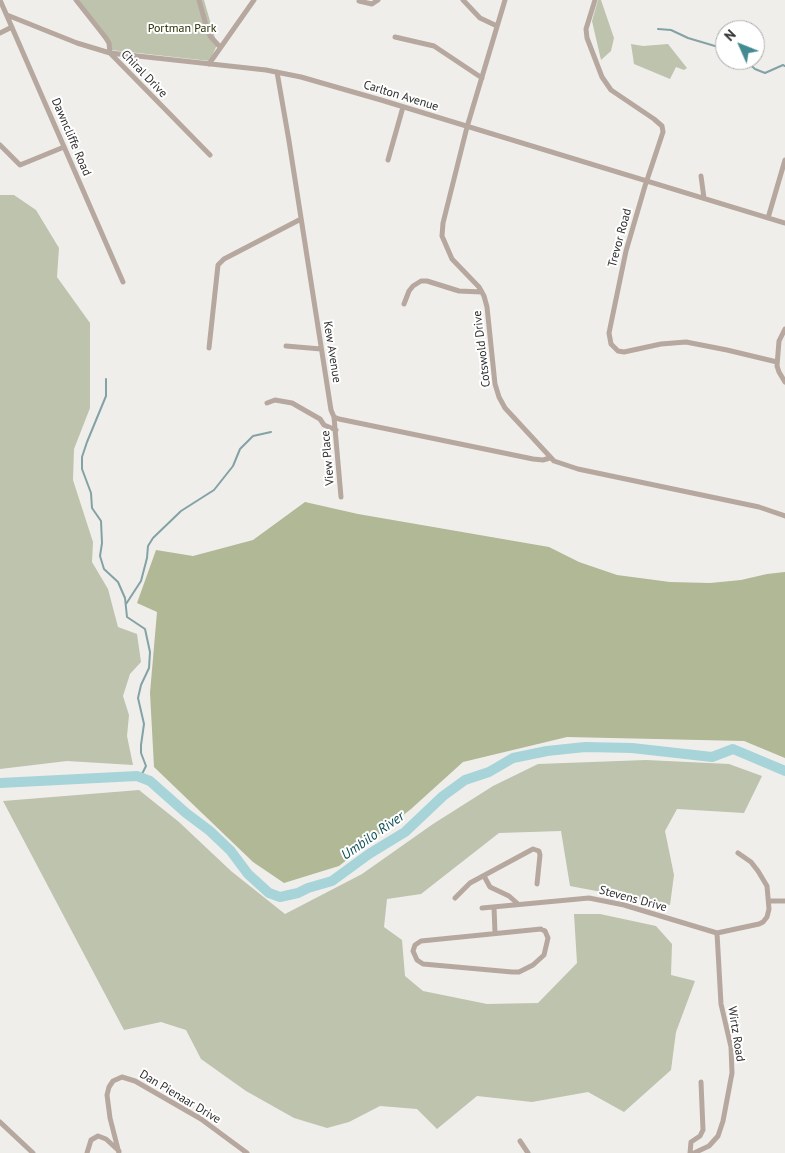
<!DOCTYPE html>
<style>
body{margin:0}
#map{position:relative;width:785px;height:1153px;overflow:hidden;background:#f0eeeb;font-family:"PT Sans",sans-serif}
canvas{display:block}
.north{position:absolute;left:715px;top:20px;width:50px;height:50px;box-sizing:border-box;background:#fff;border:1px solid #acabab;border-radius:50%;rotate:314deg;font-size:14px;font-weight:700;line-height:20px;text-align:center;color:#2f2e2d}
.north::after{content:'';display:block;margin:auto;width:18px;height:22px;background:#438b91;clip-path:polygon(50% 0,100% 100%,50% 72%,0 100%)}
</style>
<div id="map">
<canvas width="785" height="1153"></canvas>
<div class="north">N</div>
</div>
<script>
const g = document.querySelector('canvas').getContext('2d');
g.lineJoin = 'round';
function paint(path, color) { g.fillStyle = color; g.fill(path, 'evenodd'); }
const poly = rows => new Path2D(rows.map(r => 'M' + r).join(''));
function strokePath(path, color, width, dash) { g.strokeStyle = color; g.lineWidth = width; g.lineCap = dash ? 'butt' : 'round'; g.setLineDash(dash || []); g.stroke(path); }
function write(font, color, halo, rows, align = 'center') {
  g.font = font + ' "PT Sans",sans-serif'; g.lineWidth = 4; g.setLineDash([]); g.textBaseline = 'middle'; g.strokeStyle = halo; g.fillStyle = color; for (const [text, x, y, turn = 0] of rows) {
    g.save(); g.translate(x, y); g.rotate((+turn || 0) * Math.PI / 180); g.textAlign = isNaN(turn) ? turn : align; if (halo) g.strokeText(text, 0, 0); g.fillText(text, 0, 0); g.restore();
  }
}
const green = poly([
 [77,0,204,0,217,45,210,61,111,50],
 [598,0,601,0,614,38,611,51,601,60,592,21],
 [631,44,643,46,668,44,687,68,684,70,676,67,670,79,634,64],
 [0,195,14,195,36,210,59,248,57,277,90,323,90,408,74,449,73,480,93,542,92,562,108,589,118,627,137,634,141,662,130,674,123,696,129,715,127,736,133,765,67,761,0,769],
 [646,760,729,764,762,776,744,813,677,809,665,831,674,875,670,905,570,886,561,831,499,833,421,894,387,899,384,927,402,940,405,976,423,991,487,1004,538,1003,577,963,574,914,600,914,656,926,672,944,671,975,695,981,676,1032,671,1070,624,1112,588,1092,532,1102,477,1096,437,1129,417,1109,380,1106,349,1122,327,1128,294,1118,246,1091,201,1059,186,1030,161,1022,124,1030,3,801,139,790,179,822,231,871,285,914,362,874,433,824,493,786,538,764]
]);
const forest = poly([
 [305,502,358,514,549,547,579,562,617,575,670,582,710,583,741,580,767,574,785,572,785,758,744,741,567,737,463,762,411,809,339,866,284,883,253,862,154,767,150,693,157,612,137,603,156,550,193,556,253,540]
]);
const stream = poly([
 [658,29,671,30,688,38,725,49],
 [745,60,755,69,765,73,783,65,785,66],
 [106,379,106,396,87,442,82,457,82,469,91,493,92,508,101,521,102,543,100,556,104,569,118,582,125,598,127,617,145,629,150,652,149,668,141,685,138,698,144,724,141,745,141,753,146,766,142,774,143,778],
 [126,604,141,581,147,558,148,546,153,538,181,511,214,490,233,466,240,449,253,436,271,432]
]);
const river = poly([
 [0,783,137,776,150,781,186,813,210,831,230,850,248,874,269,893,280,897,298,893,308,888,332,881,369,854,405,832,443,796,465,780,489,772,513,758,547,751,585,747,632,748,712,757,733,749,785,771]
]);
const minor = poly([
 [0,0,123,282],
 [76,0,106,38,109,43,110,53,210,155],
 [199,0,206,25,210,36,220,47],
 [463,0,480,18,497,26],
 [505,0,467,127,443,223,442,236,452,259,479,287,484,296,487,307,495,384,499,397,505,408,554,461,578,469,759,507,785,516],
 [595,0,586,29,587,38,602,77,611,90,654,119,662,126,663,132,645,186,626,251,609,333,611,344,618,351,624,352,661,344,686,342,727,350,777,362],
 [359,1,372,4,378,0],
 [7,15,77,43,110,53,266,70,301,77,381,100,785,223],
 [0,33,12,27],
 [395,37,434,46,482,78],
 [209,64,254,0],
 [277,72,289,141,331,410,334,417,339,419,533,459,543,460,550,458],
 [0,145,20,165,64,147],
 [388,160,403,107],
 [701,176,704,198],
 [768,218,785,160],
 [404,304,409,291,413,286,421,281,427,281,459,291,482,292],
 [785,329,779,341,777,366,779,372,785,382],
 [286,346,321,349],
 [209,348,218,265,224,259,301,219],
 [267,403,275,400,292,403,320,419,324,425,336,430],
 [334,417,341,497],
 [484,876,490,887,509,896,518,904],
 [455,898,470,883,533,849,539,851,540,855,537,884],
 [769,901,785,901],
 [494,907,495,933],
 [482,908,589,898,624,905,717,933,759,924,763,922,767,917,769,909,767,886,758,871,751,862,738,853],
 [541,929,545,931,548,938,544,955,533,965,519,972,512,972,423,964,417,960,413,951,415,945,421,941,541,929],
 [0,1122,33,1153],
 [520,1141,528,1153],
 [87,1153,91,1140,98,1136,106,1139,119,1151],
 [119,1153,110,1118,107,1095,109,1087,113,1081,122,1077,135,1081,201,1119,247,1153],
 [690,1153,691,1142,700,1136,703,1130,701,1082],
 [694,1153,709,1146,718,1136,723,1121,732,1073,731,1047,721,1004,717,933]
]);
const parkNames = [
 ["Portman Park",182,29]
];
const streetNames = [
 ["Chiral Drive",144,74,46],
 ["Carlton Avenue",401,96,17],
 ["Dawncliffe Road",71,137,67],
 ["Trevor Road",620,238,-75],
 ["Cotswold Drive",482,349,-97],
 ["Kew Avenue",332,352,81],
 ["View Place",328,458,-95],
 ["Stevens Drive",633,899,15],
 ["Wirtz Road",736,1034,81],
 ["Dan Pienaar Drive",180,1097,31]
];
const waterNames = [
 ["Umbilo River",373,836,-35]
];
paint(green, '#bdc3ac');
paint(forest, '#b0b896');
strokePath(stream, '#83a2a5', 2);
strokePath(river, '#a7d4d9', 10);
strokePath(minor, '#b6a89f', 5);
write('12px', '#282f05', '#fff', parkNames);
write('12px', '#2f2e2d', '#fff', streetNames);
write('italic 14px', '#0d4f54', '#fff', waterNames);
</script>
